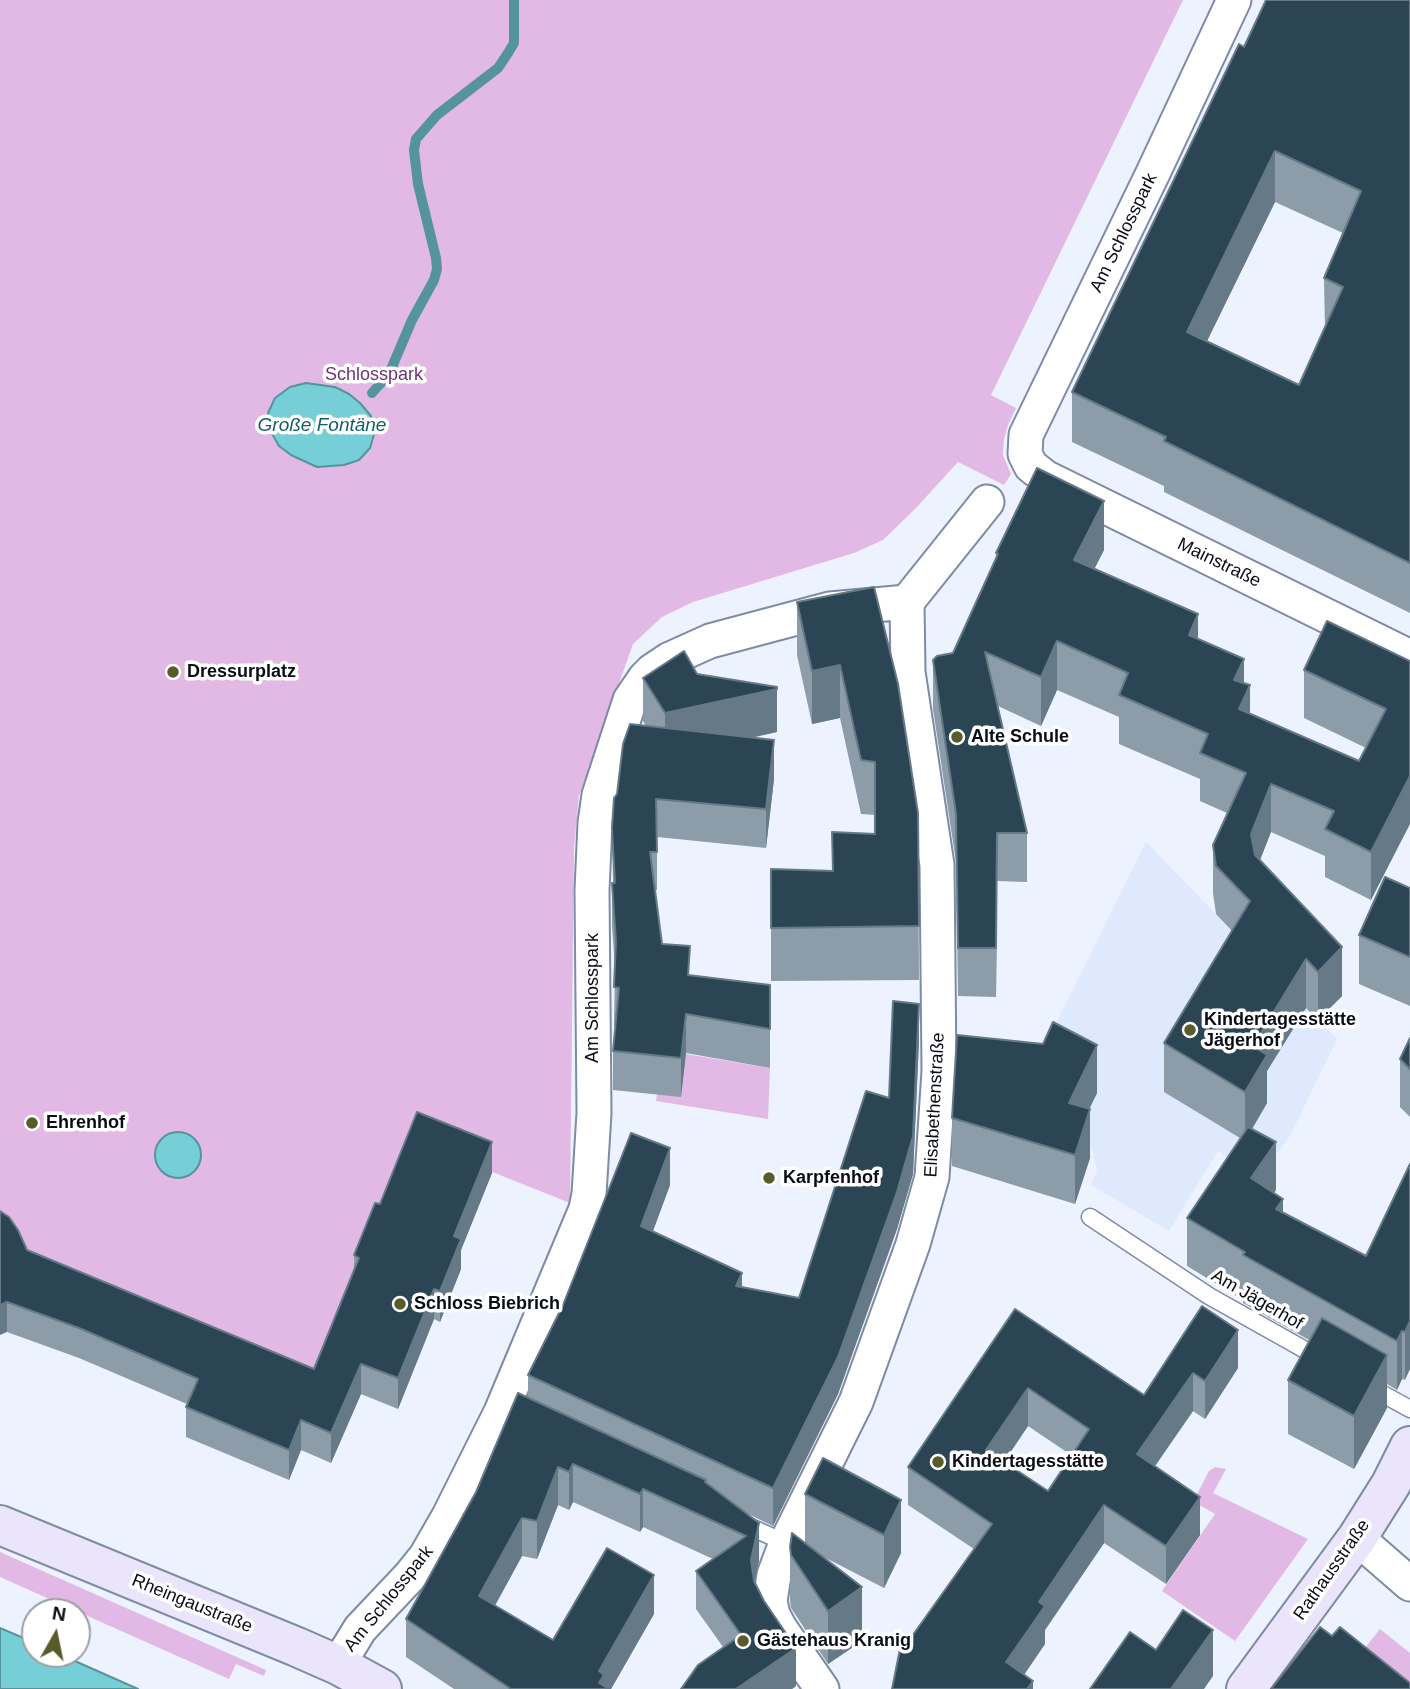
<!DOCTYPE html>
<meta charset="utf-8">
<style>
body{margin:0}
#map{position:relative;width:1410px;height:1689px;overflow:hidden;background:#edf3fe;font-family:Helvetica,sans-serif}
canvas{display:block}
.north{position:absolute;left:21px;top:1598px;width:70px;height:70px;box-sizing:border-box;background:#fff;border:2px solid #9c9ea1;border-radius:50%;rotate:9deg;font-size:19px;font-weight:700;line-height:28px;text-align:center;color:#080c15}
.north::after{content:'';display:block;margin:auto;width:24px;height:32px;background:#585c2a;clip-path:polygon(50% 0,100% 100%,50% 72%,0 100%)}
</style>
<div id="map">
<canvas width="1410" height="1689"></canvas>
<div class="north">N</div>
</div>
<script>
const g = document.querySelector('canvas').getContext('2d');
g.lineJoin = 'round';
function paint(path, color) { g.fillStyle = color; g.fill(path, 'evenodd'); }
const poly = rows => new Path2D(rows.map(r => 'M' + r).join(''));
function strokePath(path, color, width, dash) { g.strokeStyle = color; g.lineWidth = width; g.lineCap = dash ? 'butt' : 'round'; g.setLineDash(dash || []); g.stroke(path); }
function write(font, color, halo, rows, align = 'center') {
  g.font = font + ' Helvetica,sans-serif'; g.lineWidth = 7; g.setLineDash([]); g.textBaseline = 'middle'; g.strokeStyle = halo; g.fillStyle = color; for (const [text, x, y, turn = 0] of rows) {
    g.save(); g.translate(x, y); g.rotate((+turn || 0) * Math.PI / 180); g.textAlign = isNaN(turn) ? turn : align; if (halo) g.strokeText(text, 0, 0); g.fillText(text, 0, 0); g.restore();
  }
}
const built = poly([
 [1146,842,1337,1039,1290,1136,1258,1179,1218,1151,1169,1231,1091,1185,1097,1170,1084,1120,1096,1093,1037,1062]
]);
const green = poly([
 [0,0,1183,0,991,395,1016,408,1008,425,1004,439,1003,455,1011,474,1004,485,958,462,916,508,883,540,854,553,693,602,662,617,633,644,579,796,574,848,570,1203,417,1142,323,1378,0,1240],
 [686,1054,770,1068,768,1119,656,1101,657,1094,681,1096],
 [1215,1467,1226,1469,1213,1493,1308,1539,1235,1641,1162,1591,1215,1514,1196,1503,1195,1498,1209,1471],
 [0,1552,266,1670,264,1676,236,1664,229,1679,0,1577],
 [1380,1629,1410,1653,1410,1688,1345,1673]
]);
const water = poly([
 [306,383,335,387,349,394,360,403,371,416,375,431,370,448,359,460,344,465,317,467,291,455,279,446,270,430,268,413,275,398,290,387,306,383],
 '155 1155a23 23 0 1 1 46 0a23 23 0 1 1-46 0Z',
 [0,1628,35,1643,35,1654,59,1654,138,1689,0,1689,0,1628]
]);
const stream = poly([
 [372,393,389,374,412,320,434,280,437,269,436,258,418,184,414,150,416,139,437,115,498,68,508,53,514,43,514,0]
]);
const lane = poly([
 [1090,1217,1209,1296,1323,1360],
 [1370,1387,1410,1409],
 [739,1522,786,1543]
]);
const street = poly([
 [1234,0,1153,173,1026,435,1025,454,1031,466,1045,477,1410,657],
 [1357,1538,1410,1584],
 [338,1665,360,1629,410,1576,426,1556,449,1516,501,1412,586,1209,589,1194,594,1113,592,890,595,823,599,795,630,700,645,678,652,671,670,659,710,641,830,609,907,602,987,502],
 [822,1689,780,1628,773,1615,770,1601,774,1575,786,1543,856,1402,913,1244,932,1177,939,1071,937,865,908,672,907,602]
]);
const secondary = poly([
 [0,1525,297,1647,338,1665,382,1689],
 [1246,1689,1357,1538,1391,1484,1410,1446]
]);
const wall = poly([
 [1410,0,1410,613,1164,492,1164,486,1072,442,1072,392,1244,47],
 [1275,202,1343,233,1324,278,1325,329,1299,385,1207,341],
 [1104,550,1094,569,1198,639,1244,683,1250,713,1359,761,1366,748,1304,718,1304,670,1410,661,1371,900,1325,877,1325,856,1271,832,1260,860,1342,996,1318,1020,1306,1008,1267,1071,1267,1103,1252,1129,1276,1190,1274,1193,1283,1213,1366,1256,1410,1164,1405,1380,1402,1379,1397,1390,1387,1384,1387,1408,1354,1469,1288,1434,1288,1380,1309,1340,1243,1303,1243,1300,1187,1266,1187,1218,1240,1138,1164,1092,1164,1043,1232,931,1216,914,1213,893,1213,845,1227,813,1200,801,1200,779,1119,744,1119,717,1057,690,1041,726,998,706,1027,833,1027,882,997,881,996,997,958,996,956,862,933,709,933,660,953,653,996,560,996,553],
 [874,587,918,813,919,980,771,981,771,869,832,871,832,832,875,834,875,815,861,814,840,718,812,724,797,655,797,602],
 [697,674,777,732,751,738,774,779,766,848,657,837,657,890,655,891,662,944,690,976,770,985,770,1068,686,1053,681,1097,613,1090,613,1051,615,1026,614,1026,615,968,612,926,612,883,613,883,612,828,617,794,646,726,643,721,643,678],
 [1410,888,1410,1006,1359,984,1359,935],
 [1410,1038,1410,1117,1400,1107,1400,1059],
 [919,1041,913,1174,897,1229,838,1394,773,1526,744,1512,759,1561,754,1582,796,1686,792,1689,681,1689,723,1647,696,1609,696,1571,713,1559,643,1527,640,1532,573,1502,569,1510,558,1505,537,1559,522,1556,495,1606,553,1640,654,1614,611,1689,454,1689,406,1657,406,1619,528,1398,528,1375,670,1185,653,1231,742,1287,799,1298,889,1098],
 [1097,1093,1089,1109,1090,1158,1075,1204,952,1166,952,1118],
 [492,1173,461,1250,461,1269,440,1322,434,1319,398,1409,361,1394,331,1463,301,1450,289,1480,186,1437,186,1407,187,1404,79,1358,7,1332,0,1211,27,1250,314,1369,354,1271,354,1255,380,1204],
 [1202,1306,1238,1368,1205,1419,1193,1411,1155,1466,1200,1535,1166,1584,1104,1543,1045,1630,1045,1644,1024,1675,1033,1689,910,1639,974,1549,908,1505,908,1467,1015,1309,1144,1395],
 [1028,1426,1071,1455,1048,1491,1004,1462],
 [823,1458,901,1553,884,1588,820,1555,862,1641,828,1664,791,1608,790,1600,790,1547,805,1544,805,1494]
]);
const shadedWall = poly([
 [1275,151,1275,202,1187,382,1187,332],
 [1104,501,1104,550,1074,609,1074,560],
 [1198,614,1198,663,1189,635],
 [1057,641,1057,690,1041,726,1041,677],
 [1244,659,1244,698,1250,685,1250,733,1239,757,1234,680],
 [840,665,840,718,812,724,812,671],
 [777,689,777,732,665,756,665,713],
 [774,740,774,779,766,848,766,809],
 [1410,776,1410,824,1371,900,1371,852],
 [1271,784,1271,832,1251,883,1251,834],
 [997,833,997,881,996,997,996,948],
 [1342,947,1342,996,1318,1020,1318,972],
 [1306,959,1306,1008,1267,1071,1267,1103,1245,1141,1245,1092,1253,1046],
 [919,1004,919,1041,913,1174,897,1229,838,1394,773,1526,773,1488],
 [686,1014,686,1053,681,1097,681,1058],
 [1097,1045,1097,1093,1069,1151,1069,1103],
 [1090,1109,1090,1158,1075,1204,1075,1155],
 [492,1142,492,1173,461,1250,461,1269,440,1322,440,1291,454,1236],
 [1276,1142,1276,1190,1251,1227,1251,1178],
 [670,1148,670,1185,641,1263,641,1226],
 [1283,1199,1283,1247,1276,1209],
 [742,1273,742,1310,736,1286],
 [434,1289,434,1319,398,1409,398,1378],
 [7,1302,7,1332,0,1335,0,1305],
 [1410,1321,1410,1369,1405,1380,1405,1332],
 [1238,1330,1238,1368,1205,1419,1205,1381],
 [1402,1331,1402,1379,1397,1390,1397,1341],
 [1387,1355,1387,1408,1354,1469,1354,1416],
 [361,1364,361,1394,331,1463,331,1433],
 [1193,1373,1193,1411,1137,1492,1137,1454],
 [1028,1388,1028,1426,986,1488,986,1450],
 [301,1420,301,1450,289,1480,289,1450],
 [573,1464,573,1502,569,1510,569,1472],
 [558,1467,558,1505,537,1559,537,1521],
 [643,1489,643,1527,640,1532,640,1494],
 [1200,1497,1200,1535,1166,1584,1166,1546],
 [901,1500,901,1553,884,1588,884,1535],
 [1104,1505,1104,1543,1045,1630,1045,1644,1014,1689,1006,1662,1039,1602],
 [522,1518,522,1556,479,1634,479,1596],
 [759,1523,759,1561,751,1598,751,1560],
 [654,1575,654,1614,611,1689,599,1689,599,1671],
 [862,1587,862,1641,828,1664,828,1611],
 [1213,1630,1213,1676,1204,1689,1171,1689],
 [796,1648,796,1686,792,1689,736,1689],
 [1033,1681,1033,1689,1027,1689]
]);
const building = poly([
 [1266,0,1410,0,1410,563,1164,441,1166,437,1072,392,1239,44,1244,47,1266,0],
 [1275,151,1361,191,1324,278,1343,287,1299,385,1187,332,1275,151],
 [1037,468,1104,501,1074,560,1198,614,1189,635,1244,659,1234,680,1250,685,1239,709,1359,761,1386,709,1304,670,1327,621,1410,661,1410,776,1371,852,1325,829,1334,811,1271,784,1251,834,1255,855,1342,947,1318,972,1306,959,1253,1046,1267,1055,1245,1092,1164,1043,1250,901,1216,866,1213,845,1246,773,1200,753,1208,734,1119,695,1128,673,1057,641,1041,677,985,652,1027,833,997,833,996,948,958,948,956,814,933,660,937,656,953,653,998,554,996,553,1037,468],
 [874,587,898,684,918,813,919,926,771,928,771,869,833,871,832,832,875,834,875,762,861,760,840,665,812,671,797,602,874,587],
 [684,651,697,674,777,687,777,689,665,713,643,678,684,651],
 [630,724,774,740,766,809,656,799,657,852,650,852,662,944,690,946,688,975,770,985,770,1029,686,1014,681,1058,613,1051,619,988,614,987,616,941,612,883,615,883,612,828,614,798,617,794,623,744,630,724],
 [1385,877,1410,888,1410,957,1359,935,1385,877],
 [893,1001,919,1004,913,1136,897,1192,838,1357,773,1488,528,1375,563,1305,631,1133,670,1148,641,1226,742,1273,736,1286,799,1298,866,1091,889,1098,893,1001],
 [1053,1022,1097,1045,1069,1103,1090,1109,1075,1155,952,1118,957,1035,1043,1044,1053,1022],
 [1410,1038,1410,1069,1400,1059,1410,1038],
 [417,1112,492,1142,454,1236,461,1239,440,1291,434,1289,398,1378,361,1364,331,1433,301,1420,289,1450,186,1407,198,1379,79,1328,7,1302,0,1305,0,1211,9,1217,18,1230,27,1250,314,1369,359,1258,354,1255,375,1203,380,1204,417,1112],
 [1248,1127,1276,1142,1251,1178,1283,1199,1276,1209,1366,1256,1410,1164,1410,1321,1405,1332,1402,1331,1397,1341,1243,1255,1245,1252,1187,1218,1248,1127],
 [1202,1306,1238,1330,1205,1381,1193,1373,1137,1454,1200,1497,1166,1546,1104,1505,1039,1602,1045,1606,1006,1662,1033,1681,1027,1689,892,1689,903,1634,910,1639,992,1524,908,1467,1015,1309,1144,1395,1202,1306],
 [1028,1388,1089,1429,1048,1491,986,1450,1028,1388],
 [1322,1318,1387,1355,1354,1416,1288,1380,1322,1318],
 [518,1393,706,1480,705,1482,759,1523,751,1560,754,1581,764,1601,796,1648,736,1689,681,1689,698,1665,741,1635,696,1571,746,1536,643,1489,640,1494,573,1464,569,1472,558,1467,537,1521,522,1518,479,1596,553,1640,607,1548,654,1575,599,1671,604,1675,599,1683,609,1689,511,1689,406,1619,476,1492,518,1393],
 [823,1458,901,1500,884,1535,805,1494,823,1458],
 [792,1533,862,1587,828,1611,791,1555,790,1547,792,1533],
 [1183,1610,1213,1630,1171,1689,1090,1689,1130,1632,1156,1650,1183,1610],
 [1320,1627,1332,1636,1340,1627,1410,1683,1410,1689,1271,1689,1320,1627]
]);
const markers = [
 [173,672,7,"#585c2a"],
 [957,737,7,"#585c2a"],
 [1190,1030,7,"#585c2a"],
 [32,1123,7,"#585c2a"],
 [769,1178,7,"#585c2a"],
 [400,1304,7,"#585c2a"],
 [938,1462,7,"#585c2a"],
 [743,1641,7,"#585c2a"]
];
const streetNames = [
 ["Am Schlosspark",1124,233,-64],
 ["Mainstraße",1219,563,26],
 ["Am Schlosspark",593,998,-90],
 ["Elisabethenstraße",935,1105,-87],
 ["Am Jägerhof",1257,1300,30],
 ["Rathausstraße",1332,1570,-55],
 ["Am Schlosspark",389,1599,-51],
 ["Rheingaustraße",192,1604,22]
];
const parkNames = [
 ["Schlosspark",374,375]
];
const poiNames = [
 ["Dressurplatz",187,672],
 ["Alte Schule",971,737],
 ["Kindertagesstätte",1204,1020],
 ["Jägerhof",1204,1041],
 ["Ehrenhof",46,1123],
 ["Karpfenhof",783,1178],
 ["Schloss Biebrich",414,1304],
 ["Kindertagesstätte",952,1462],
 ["Gästehaus Kranig",757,1641]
];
const waterNames = [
 ["Große Fontäne",322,426]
];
paint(built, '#dfe9fe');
paint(green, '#e2b8e5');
paint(water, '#76ced6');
strokePath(water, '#55949c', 2);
strokePath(stream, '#55949c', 10);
strokePath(lane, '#7e8ba5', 19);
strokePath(street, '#7e8ba5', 37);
strokePath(secondary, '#7e8ba5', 42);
strokePath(lane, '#fff', 16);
strokePath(street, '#fff', 33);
strokePath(secondary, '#eae5fa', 38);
paint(wall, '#8c9ca9');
paint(shadedWall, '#657987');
paint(building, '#2b4554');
strokePath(building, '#657987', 2);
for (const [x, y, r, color] of markers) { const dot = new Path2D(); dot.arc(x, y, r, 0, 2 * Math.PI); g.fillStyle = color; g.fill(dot); strokePath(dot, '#fff', 2.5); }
write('18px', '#080c15', '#fff', streetNames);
write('18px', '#6c3571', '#fff', parkNames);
write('bold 18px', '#080c15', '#fff', poiNames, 'left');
write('italic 19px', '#145f65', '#fff', waterNames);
</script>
